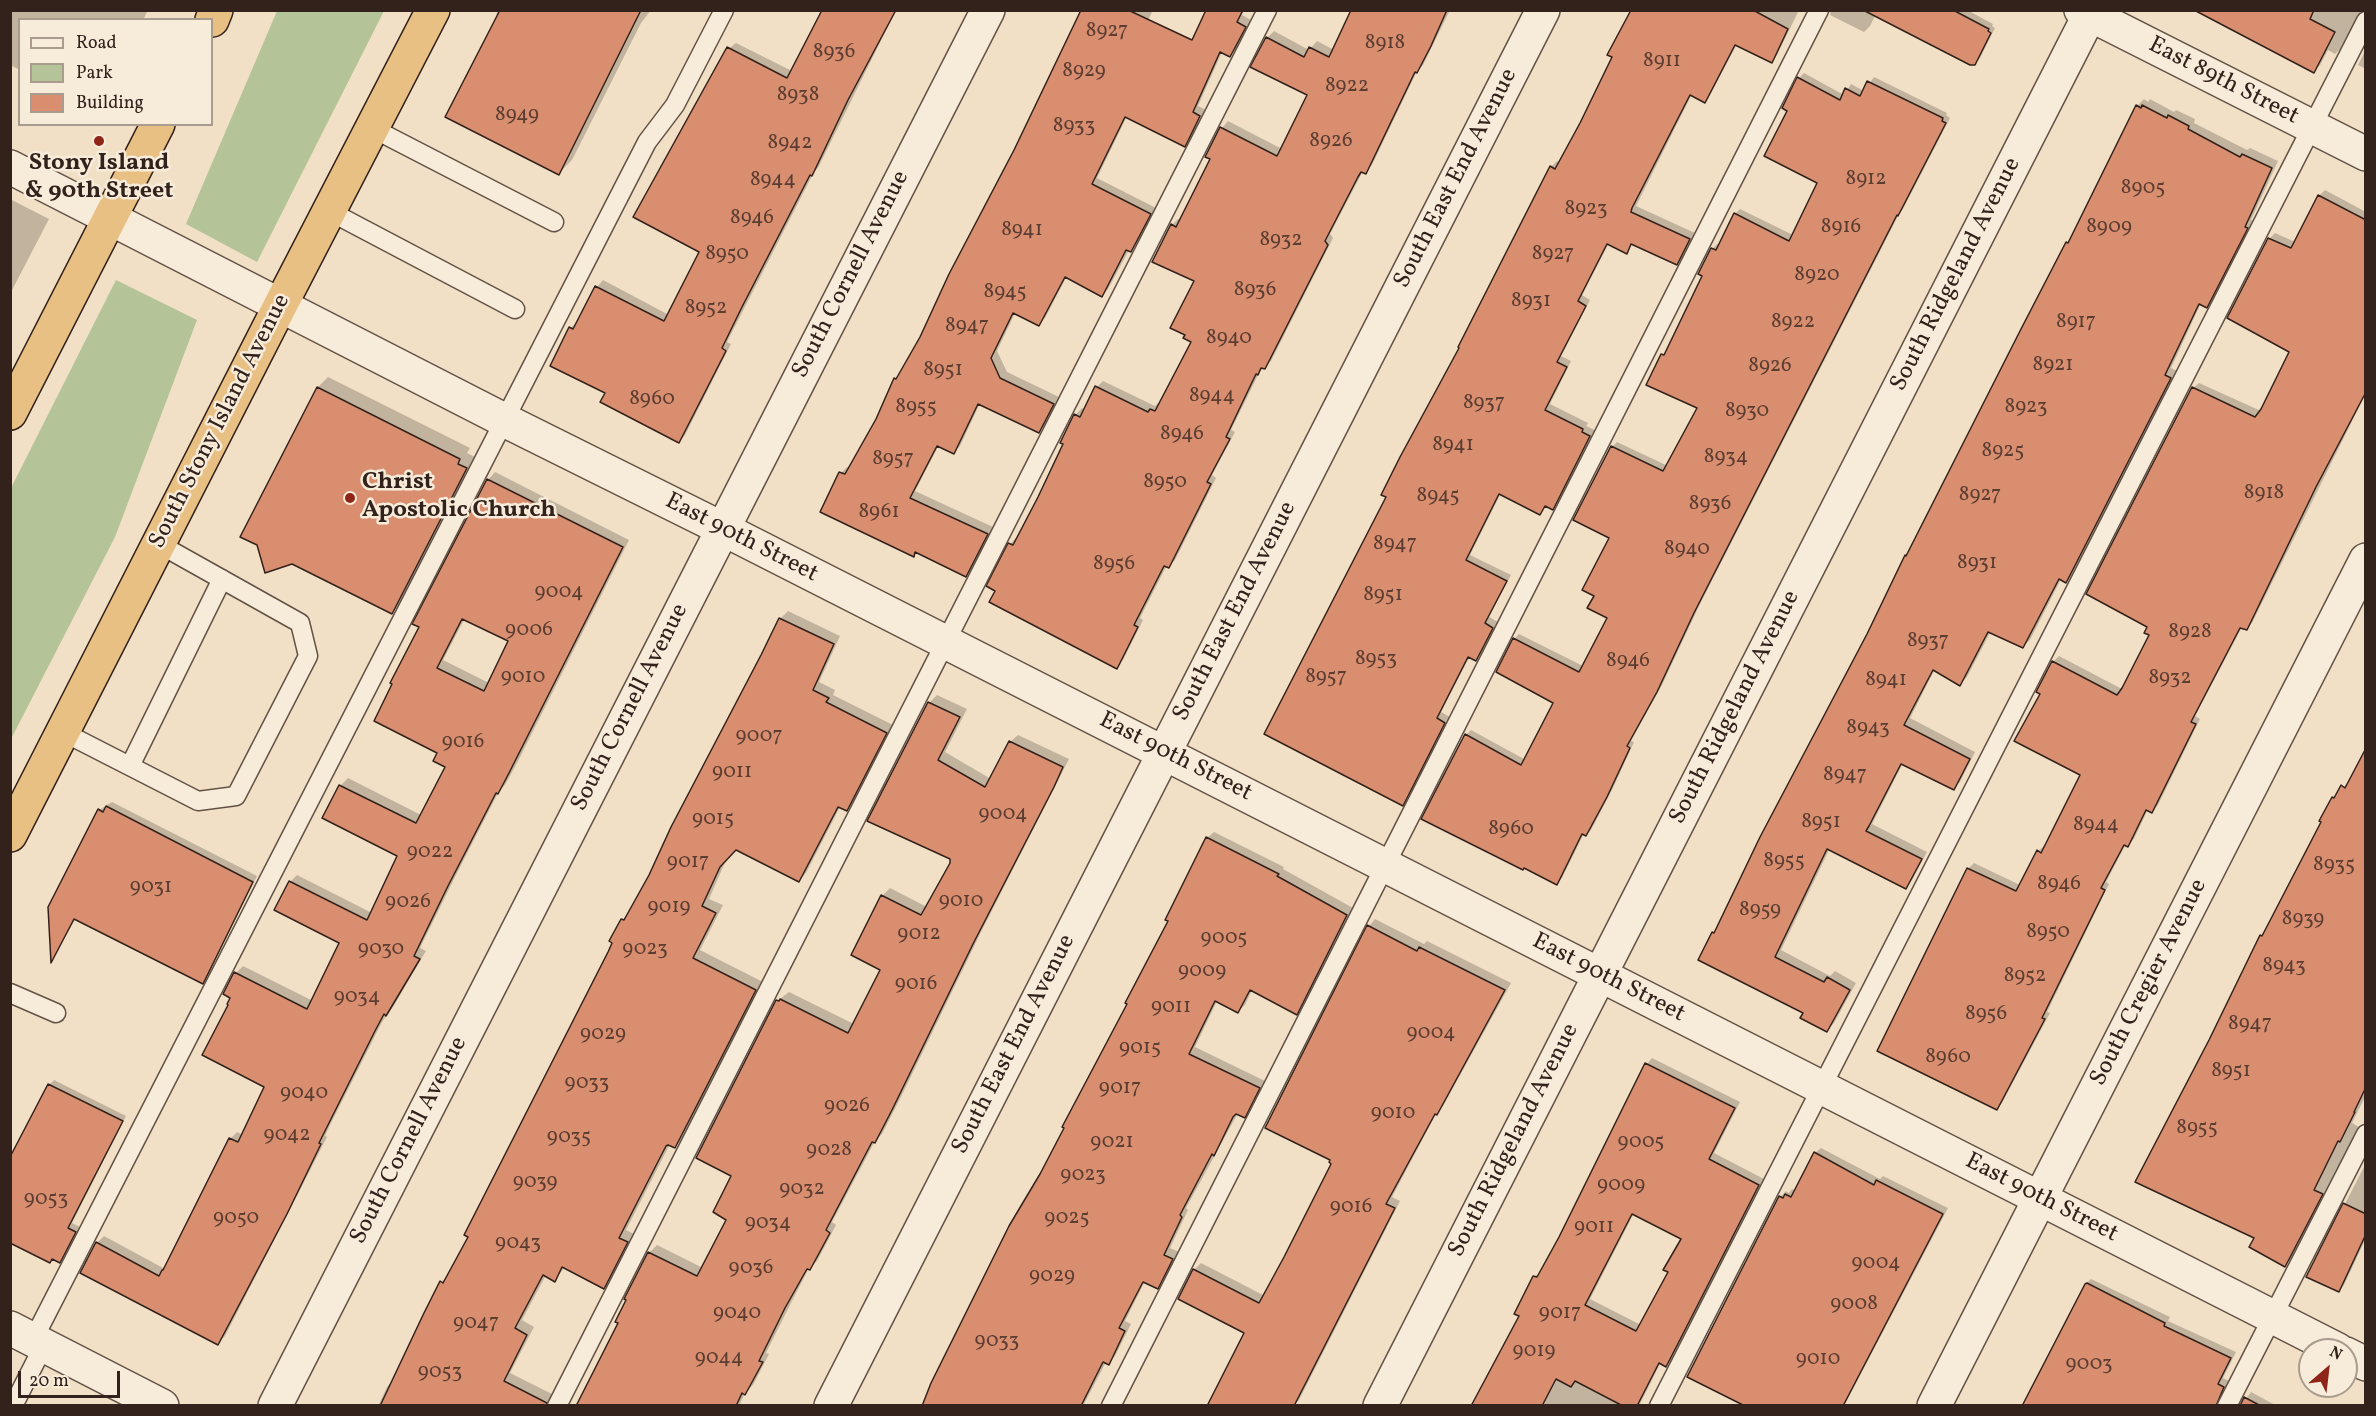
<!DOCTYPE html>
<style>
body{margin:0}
#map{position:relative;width:2376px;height:1416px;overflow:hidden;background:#f2e0c6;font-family:Vollkorn,serif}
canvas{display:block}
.frame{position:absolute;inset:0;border:12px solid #33221c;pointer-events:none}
.legend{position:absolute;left:18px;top:18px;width:195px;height:108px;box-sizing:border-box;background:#f7ebda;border:2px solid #a99b8e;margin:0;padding:8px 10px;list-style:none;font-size:18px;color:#33221c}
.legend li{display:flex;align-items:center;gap:12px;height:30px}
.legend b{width:30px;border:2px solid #a99b8e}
.north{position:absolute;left:2298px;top:1338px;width:60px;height:60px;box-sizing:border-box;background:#f7ebda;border:2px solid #a99b8e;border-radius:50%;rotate:28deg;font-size:16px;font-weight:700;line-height:24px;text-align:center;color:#33221c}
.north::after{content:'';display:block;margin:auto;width:21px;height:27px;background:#8f2418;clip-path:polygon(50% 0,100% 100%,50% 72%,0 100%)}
.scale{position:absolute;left:18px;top:1371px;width:102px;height:27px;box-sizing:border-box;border:3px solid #33221c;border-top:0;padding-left:8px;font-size:18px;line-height:21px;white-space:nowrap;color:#33221c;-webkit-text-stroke:4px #f7ebda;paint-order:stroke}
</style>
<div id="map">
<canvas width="2376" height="1416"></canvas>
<div class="frame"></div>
<ul class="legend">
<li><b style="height:8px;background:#f7ebda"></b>Road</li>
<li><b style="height:16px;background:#b5c399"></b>Park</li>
<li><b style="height:16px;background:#d98e70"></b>Building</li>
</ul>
<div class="north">N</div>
<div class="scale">20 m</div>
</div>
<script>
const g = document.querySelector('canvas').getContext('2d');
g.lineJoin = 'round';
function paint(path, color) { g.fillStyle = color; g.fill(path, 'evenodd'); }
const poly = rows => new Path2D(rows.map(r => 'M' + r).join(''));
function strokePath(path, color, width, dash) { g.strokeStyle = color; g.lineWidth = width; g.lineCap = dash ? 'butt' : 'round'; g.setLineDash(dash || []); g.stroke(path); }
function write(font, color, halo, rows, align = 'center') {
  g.font = font + ' Vollkorn,serif'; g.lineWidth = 5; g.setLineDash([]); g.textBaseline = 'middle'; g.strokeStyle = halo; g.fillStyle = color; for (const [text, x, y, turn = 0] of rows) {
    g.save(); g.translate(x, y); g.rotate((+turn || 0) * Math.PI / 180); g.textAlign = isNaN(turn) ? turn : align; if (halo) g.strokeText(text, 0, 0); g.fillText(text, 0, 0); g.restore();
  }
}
const green = poly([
 [277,11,384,11,257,262,186,224],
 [116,280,197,320,115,537,11,739,11,488]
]);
const shadow = poly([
 [10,10,148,10,143,20,20,20,20,70,10,65],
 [498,10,651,10,641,23,572,160,559,173,499,16,496,15],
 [821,10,896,10,818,168,814,172,727,342,731,344,685,435,679,442,607,392,570,328,578,322,597,287,603,280,669,315,701,251,727,50,736,43,792,71,823,12],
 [1084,10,1153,10,1136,46,1178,68,1207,10,1244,10,1242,15,1251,20,1236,49,1230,56,1222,52,1198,106,1206,110,1191,138,1185,145,1127,116,1097,178,1156,208,1137,244,1131,250,1129,250,1108,289,1102,295,1067,276,1045,318,1038,324,1015,313,997,351,1007,372,1059,397,1045,425,1039,431,980,403,960,446,954,452,939,445,915,491,993,527,972,569,966,575,917,551,913,555,841,473,847,467,850,468,877,419,895,379,901,373,921,338],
 [1353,10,1450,10,1423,65,1417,71,1372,165,1365,172,1363,171,1330,234,1333,238,1271,361,1260,371,1231,430,1235,432,1212,475,1216,478,1175,560,1169,566,1167,565,1140,618,1143,620,1123,660,1117,667,997,590,1010,544,1016,538,1018,539,1065,444,1075,415,1082,408,1085,410,1097,387,1103,381,1155,406,1158,403,1160,405,1193,341,1196,280,1172,225,1178,219,1181,220,1212,158,1207,156,1222,128,1228,121,1282,149,1309,95,1267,38,1274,31,1309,50,1317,41,1334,50],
 [1634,10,1799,10,1777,55,1772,61,1737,44,1710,95,1705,101,1692,94,1636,206,1695,233,1683,257,1677,263,1633,243,1626,252,1609,243,1582,295,1590,300,1561,356,1571,361,1550,404,1588,423,1586,426,1595,430,1558,503,1552,508,1546,505,1540,513,1501,493,1470,555,1511,575,1489,617,1498,622,1481,654,1476,659,1470,656,1441,712,1450,717,1408,798,1403,804,1388,496,1551,167,1557,161,1560,163,1581,123],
 [1831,10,1878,10,1870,26,1864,32,1830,15],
 [1908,10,1967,10,1993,24,1992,26,1995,28,1980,58,1974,63],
 [2230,10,2362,10,2341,48,2335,54,2328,50,2320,65,2314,71],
 [2366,49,2366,69,2358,65],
 [1804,73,1844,95,1851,84,1864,91,1874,77,1947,113,1946,115,1950,118,1903,209,1899,214,1699,606,1662,685,1631,741,1634,742,1612,790,1591,830,1586,835,1584,833,1562,878,1557,883,1466,735,1471,730,1526,760,1555,702,1498,671,1514,639,1519,634,1583,666,1609,617,1596,595,1611,537,1612,447,1617,442,1668,466,1699,408,1663,355,1668,350,1704,275,1712,249,1717,244,1720,245,1735,214,1740,209,1793,235,1819,182,1789,110,1799,78],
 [2144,99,2148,102,2150,99,2174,112,2176,110,2195,119,2194,123,2247,150,2250,148,2278,161,2251,220,2253,221,2213,299,2207,306,2201,303,2171,368,2177,371,2073,575,2066,582,2061,579,2030,640,2023,646,1991,631,1967,677,1960,684,1935,669,1910,718,1975,752,1960,782,1954,788,1903,763,1872,824,1927,852,1912,880,1905,887,1830,848,1781,950,1830,976,1835,971,1856,983,1834,1023,1827,1030,1713,933,1717,929,2067,243,2072,238,2137,106],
 [2325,190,2366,212,2366,393,2252,623,2246,629,2242,627,2195,716,2200,719,2158,805,2152,811,2148,809,2134,839,2128,845,2126,844,2106,882,2109,884,2047,1012,2050,1013,2002,1103,1997,1108,1968,869,1974,863,2020,885,2038,851,2044,846,2046,847,2082,774,2042,693,2053,662,2059,656,2122,689,2151,635,2193,388,2199,383,2261,411,2291,351,2269,239,2275,233,2295,242,2319,196],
 [10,199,49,219,10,294],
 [328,377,470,448,467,453,477,458,403,602,392,612,318,387],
 [495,472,629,540,516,765,505,785,499,791,455,877,420,948,426,951,393,1007,382,1022,330,1125,325,1136,327,1137,225,1336,218,1343,97,1243,104,1236,165,1269,230,1139,237,1132,243,1135,266,1086,232,997,225,994,236,973,243,966,313,1001,341,942,290,882,297,875,372,913,399,855,324,818,341,785,348,778,421,815,447,766,439,752,421,627,415,624,488,480],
 [465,618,510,641,489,683,443,660],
 [788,611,840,636,819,682,835,690,833,695,893,725,854,802,847,809,840,807,806,873,799,880,736,848,727,858,709,899,723,905,700,950,763,982,683,1139,675,1146,670,1144,626,1230,634,1234,611,1279,604,1287,565,1267,555,1280,546,1275,522,1320,534,1327,510,1373,554,1395,556,1406,378,1406,387,1387,394,1379,441,1282,450,1275,610,953,622,920,630,912,780,619],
 [937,695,967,709,945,752,991,779,1010,742,1018,735,1069,759,981,932,899,1101,882,1134,875,1141,832,1222,836,1225,817,1261,809,1268,793,1299,766,1353,769,1354,753,1385,745,1393,739,1406,578,1406,620,1322,649,1253,657,1245,703,1268,728,1219,733,1175,777,1001,789,992,854,1024,882,969,882,896,890,888,927,907,951,863,929,703],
 [2366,750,2366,1095,2352,1123,2359,1127,2292,1258,2285,1265,2256,1238,2210,1041,2261,936,2266,931,2323,822,2333,798,2350,780],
 [112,802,257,876,207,977,202,982,76,918,52,960,99,810],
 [1214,832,1284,867,1283,869,1353,908,1303,1007,1296,1013,1252,990,1245,1005,1238,1011,1217,1001,1195,1047,1265,1081,1251,1109,1244,1116,1238,1113,1186,1208,1188,1210,1170,1248,1179,1252,1164,1280,1157,1287,1145,1281,1125,1321,1131,1324,1115,1356,1108,1363,1106,1362,1083,1406,923,1406,1129,1003,1207,838],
 [1375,919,1424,944,1427,941,1511,983,1443,1106,1437,1112,1392,1197,1400,1201,1299,1400,1293,1406,1246,1333,1194,1270,1201,1263,1265,1296,1333,1163,1369,926],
 [1652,1058,1740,1102,1714,1153,1764,1179,1672,1359,1666,1365,1661,1362,1639,1406,1473,1406,1521,1315,1534,1277,1541,1272,1560,1238,1647,1064],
 [1634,1213,1683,1238,1670,1272,1641,1325,1590,1299],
 [54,1080,126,1116,72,1223,80,1227,64,1256,60,1261,53,1258,50,1261,10,1161,49,1085],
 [1821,1148,1880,1179,1883,1176,1948,1208,1844,1406,1748,1406,1780,1197,1786,1191,1789,1193,1792,1189,1796,1191,1815,1153],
 [2366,1163,2366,1238,2344,1285,2339,1290,2308,1276],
 [2091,1279,2170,1317,2168,1321,2236,1352,2223,1378,2229,1381,2221,1400,2224,1406,2078,1406,2086,1284],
 [2251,1392,2277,1406,2241,1406]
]);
const building = poly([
 [500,10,641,10,559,175,445,117,500,10],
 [822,10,896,10,848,100,812,176,810,175,742,307,722,348,726,351,679,443,600,402,605,393,550,366,569,327,573,329,595,286,664,321,699,252,633,217,727,47,787,78,822,10],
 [1081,10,1128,10,1192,40,1206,10,1243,10,1237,22,1246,27,1230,57,1220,52,1193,112,1200,116,1185,147,1125,117,1092,184,1151,214,1131,252,1126,250,1102,297,1065,277,1039,326,1013,313,991,358,1000,378,1054,404,1039,433,978,404,954,454,937,446,910,498,988,534,966,577,915,552,914,557,820,512,839,472,845,474,876,419,894,378,896,379,920,337,949,274,1014,150,1081,10],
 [1351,10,1447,10,1431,46,1417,73,1415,72,1366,174,1361,172,1358,177,1325,241,1328,245,1265,369,1261,368,1258,375,1256,374,1226,437,1230,439,1207,482,1211,484,1169,568,1164,566,1134,625,1138,627,1117,669,989,602,995,591,986,586,1008,543,1013,545,1038,497,1063,444,1060,443,1074,414,1080,417,1095,386,1148,412,1150,409,1155,411,1191,342,1183,338,1185,335,1170,328,1194,281,1152,262,1171,224,1176,227,1210,159,1205,157,1220,127,1277,156,1307,95,1250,67,1266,37,1304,57,1309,47,1329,57,1351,10],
 [1631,10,1753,10,1788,29,1772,63,1735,45,1705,103,1690,95,1632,208,1631,212,1690,239,1677,265,1631,244,1627,254,1607,244,1578,301,1586,306,1557,362,1567,367,1545,410,1583,429,1582,432,1590,436,1553,510,1545,506,1540,515,1499,494,1466,560,1507,581,1485,623,1493,628,1476,661,1468,657,1437,718,1445,723,1403,806,1264,734,1386,497,1381,495,1400,457,1459,348,1458,347,1550,166,1555,169,1580,123,1612,57,1607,55,1631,10],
 [1863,10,1953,10,1989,29,1988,31,1991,33,1975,65,1970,65,1863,10],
 [2194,10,2314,10,2310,19,2335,32,2314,73,2194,10],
 [1797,77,1840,100,1845,88,1860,96,1867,81,1943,118,1942,121,1946,123,1898,216,1897,215,1694,613,1657,692,1627,746,1630,748,1607,797,1586,836,1582,834,1557,885,1524,868,1523,870,1421,819,1465,734,1521,765,1553,703,1496,672,1513,638,1579,672,1607,618,1587,608,1594,596,1582,590,1609,538,1573,520,1611,446,1663,471,1697,408,1646,385,1661,354,1664,355,1702,276,1698,274,1711,248,1716,250,1734,213,1789,241,1817,183,1764,156,1787,111,1782,108,1797,77],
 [2136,105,2141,108,2142,105,2167,118,2168,115,2189,126,2188,129,2240,157,2242,154,2272,168,2245,227,2248,228,2207,308,2199,304,2165,375,2171,378,2066,583,2059,579,2023,648,1988,632,1960,686,1933,670,1904,725,1970,759,1954,790,1901,764,1869,826,1866,831,1922,859,1906,889,1827,849,1775,957,1824,982,1827,977,1850,990,1827,1032,1800,1018,1803,1013,1698,960,1712,932,1714,933,1760,837,1867,634,1905,555,1906,556,2021,329,2066,242,2068,243,2136,105],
 [2318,195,2366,220,2366,392,2316,487,2247,630,2240,628,2191,722,2196,724,2152,813,2146,810,2128,847,2124,845,2101,888,2105,890,2042,1018,2045,1019,1997,1110,1877,1051,1967,868,2016,891,2037,850,2041,853,2080,775,2014,741,2040,694,2036,692,2052,661,2117,695,2122,688,2149,635,2144,633,2147,627,2086,594,2192,387,2255,417,2261,409,2289,352,2227,318,2268,238,2291,248,2318,195],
 [317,387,460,459,458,464,467,468,392,614,292,564,265,573,257,545,240,537,317,387],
 [487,479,623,547,509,773,498,794,496,793,448,886,414,956,420,959,386,1016,384,1014,375,1031,319,1143,321,1144,287,1214,218,1345,80,1273,96,1242,159,1276,162,1270,163,1270,229,1138,238,1142,264,1087,202,1055,228,1005,227,1004,230,998,223,994,234,972,307,1009,339,943,274,910,289,881,367,920,397,856,322,818,339,785,416,823,445,767,433,761,437,753,374,721,392,684,390,683,419,627,412,624,487,479],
 [462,619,508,641,484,691,437,668,462,619],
 [779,618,834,644,813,690,829,698,826,702,887,733,847,811,838,807,799,882,736,850,720,867,702,906,716,913,693,958,756,990,675,1148,668,1145,666,1146,619,1238,628,1242,604,1289,562,1267,555,1282,543,1275,515,1328,527,1335,504,1381,547,1403,546,1406,380,1406,423,1315,440,1281,443,1283,468,1237,464,1235,608,952,612,943,609,941,621,919,624,920,649,875,671,827,761,655,779,618],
 [928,702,960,717,938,760,985,787,1009,741,1063,767,1054,787,974,942,892,1110,875,1143,872,1142,826,1230,830,1233,810,1270,807,1269,785,1308,759,1361,763,1362,745,1395,742,1393,736,1406,576,1406,618,1323,615,1322,626,1300,624,1299,648,1252,697,1276,726,1220,713,1212,731,1176,696,1158,776,1000,779,1001,780,999,848,1033,880,970,851,955,881,895,921,915,950,863,950,859,867,821,928,702],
 [2366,748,2366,1087,2354,1112,2355,1112,2340,1142,2338,1141,2314,1190,2323,1194,2285,1267,2249,1247,2254,1238,2135,1182,2209,1040,2260,935,2262,936,2321,822,2319,821,2332,797,2334,798,2341,785,2345,788,2366,748],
 [106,806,253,882,203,984,74,919,51,963,48,907,98,809,103,812,106,806],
 [1206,837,1279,874,1277,876,1347,915,1297,1015,1250,990,1238,1013,1215,1001,1189,1054,1260,1088,1245,1118,1236,1114,1233,1117,1214,1156,1212,1154,1180,1215,1182,1217,1164,1255,1173,1259,1158,1289,1143,1282,1119,1328,1125,1331,1109,1365,1103,1362,1081,1406,922,1406,931,1383,1009,1226,1040,1174,1064,1128,1062,1127,1127,1004,1125,1003,1168,921,1165,920,1206,837],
 [1367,925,1417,951,1419,947,1505,990,1437,1115,1435,1114,1386,1204,1395,1208,1294,1406,1207,1406,1244,1333,1178,1299,1193,1269,1259,1303,1284,1257,1331,1164,1329,1162,1330,1160,1265,1128,1367,925],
 [1645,1063,1735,1108,1709,1159,1759,1185,1666,1367,1659,1363,1637,1406,1623,1406,1575,1381,1571,1387,1556,1379,1542,1406,1471,1406,1519,1316,1514,1314,1533,1276,1537,1277,1559,1237,1645,1063],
 [1632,1214,1681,1239,1663,1270,1668,1272,1636,1331,1585,1305,1632,1214],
 [48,1084,123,1121,68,1228,76,1232,60,1263,52,1259,50,1263,10,1243,10,1157,48,1084],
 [1814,1152,1874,1185,1876,1180,1943,1214,1843,1406,1745,1406,1687,1377,1779,1196,1783,1198,1785,1194,1791,1197,1814,1152],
 [2343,1203,2366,1214,2366,1234,2339,1292,2306,1277,2343,1203],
 [2087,1283,2165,1323,2164,1326,2231,1358,2218,1384,2224,1387,2216,1406,2022,1406,2085,1284,2087,1283],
 [2244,1397,2261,1406,2240,1406,2244,1397]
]);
const lane = poly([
 [372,128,554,222],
 [329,211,515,309],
 [63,732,198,801,236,796,308,656,300,623,159,544],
 [130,766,222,579],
 [10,993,56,1013],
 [33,1340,647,142,675,105,724,10],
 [13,1406,44,1345],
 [557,1406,1267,10],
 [1111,1406,1819,10],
 [1659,1406,2366,21],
 [2227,1406,2366,1134]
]);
const street = poly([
 [2081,10,2366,154],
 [10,167,504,420,723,529,2338,1350],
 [10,1328,162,1406],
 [2346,1354,2366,1364],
 [275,1406,988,10],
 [831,1406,1543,10],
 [1380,1406,2092,10],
 [1934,1406,2366,560]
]);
const highway = poly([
 [212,20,216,10],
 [10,413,158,124],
 [10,835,281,304,433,10]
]);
const markers = [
 [99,141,6,"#8f2418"],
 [350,498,6,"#8f2418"]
];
const numberNames = [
 ["8927",1107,32],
 ["8918",1385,44],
 ["8936",834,53],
 ["8911",1662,62],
 ["8929",1084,72],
 ["8922",1347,87],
 ["8938",798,96],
 ["8949",517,116],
 ["8933",1074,127],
 ["8926",1331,142],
 ["8942",790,144],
 ["8912",1866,180],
 ["8944",773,181],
 ["8905",2143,189],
 ["8923",1586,210],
 ["8946",752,219],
 ["8916",1841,228],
 ["8909",2109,228],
 ["8941",1022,231],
 ["8932",1281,241],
 ["8950",727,255],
 ["8927",1553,255],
 ["8920",1817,276],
 ["8936",1255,291],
 ["8945",1005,293],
 ["8931",1531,302],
 ["8952",706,309],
 ["8922",1793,323],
 ["8917",2076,323],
 ["8947",967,327],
 ["8940",1229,339],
 ["8921",2053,366],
 ["8926",1770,367],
 ["8951",943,371],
 ["8944",1212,397],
 ["8960",652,400],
 ["8937",1484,404],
 ["8955",916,408],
 ["8923",2026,408],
 ["8930",1747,412],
 ["8946",1182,435],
 ["8941",1453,446],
 ["8925",2003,452],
 ["8934",1726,458],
 ["8957",893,460],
 ["8950",1165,483],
 ["8918",2264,494],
 ["8927",1980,496],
 ["8945",1438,497],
 ["8936",1710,505],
 ["8961",879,513],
 ["8947",1395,545],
 ["8940",1687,550],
 ["8931",1977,564],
 ["8956",1114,565],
 ["9004",559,593],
 ["8951",1383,596],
 ["9006",529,631],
 ["8928",2190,633],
 ["8937",1928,642],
 ["8953",1376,660],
 ["8946",1628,662],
 ["9010",523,678],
 ["8957",1326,678],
 ["8932",2170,679],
 ["8941",1886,681],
 ["8943",1868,729],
 ["9007",759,737],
 ["9016",463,743],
 ["9011",732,773],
 ["8947",1845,776],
 ["9004",1003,815],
 ["9015",713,820],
 ["8951",1821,823],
 ["8944",2096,826],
 ["8960",1511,830],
 ["9022",430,853],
 ["8955",1784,862],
 ["9017",688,863],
 ["8935",2334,866],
 ["8946",2059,885],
 ["9031",151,888],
 ["9010",961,902],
 ["9026",408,903],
 ["9019",669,908],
 ["8959",1760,911],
 ["8939",2303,920],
 ["8950",2048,933],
 ["9012",919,935],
 ["9005",1224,939],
 ["9030",381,950],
 ["9023",645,950],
 ["8943",2284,967],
 ["9009",1202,972],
 ["8952",2025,977],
 ["9016",916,985],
 ["9034",357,998],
 ["9011",1171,1008],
 ["8956",1986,1015],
 ["8947",2250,1025],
 ["9004",1431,1034],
 ["9029",603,1035],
 ["9015",1140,1049],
 ["8960",1948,1058],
 ["8951",2231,1072],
 ["9033",587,1084],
 ["9017",1120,1089],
 ["9040",304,1094],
 ["9026",847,1107],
 ["9010",1393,1114],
 ["8955",2197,1129],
 ["9042",287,1136],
 ["9035",569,1138],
 ["9021",1112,1143],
 ["9005",1641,1143],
 ["9028",829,1151],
 ["9023",1083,1176],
 ["9039",535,1183],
 ["9009",1621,1186],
 ["9032",802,1190],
 ["9053",46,1200],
 ["9016",1351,1208],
 ["9050",236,1219],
 ["9025",1067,1219],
 ["9034",768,1224],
 ["9011",1594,1228],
 ["9043",518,1244],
 ["9004",1876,1264],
 ["9036",751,1269],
 ["9029",1052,1277],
 ["9008",1854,1305],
 ["9040",737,1314],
 ["9017",1560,1314],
 ["9047",476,1324],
 ["9033",997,1342],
 ["9019",1534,1352],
 ["9044",719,1359],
 ["9010",1818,1360],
 ["9003",2089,1365],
 ["9053",440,1373]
];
const streetNames = [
 ["East 89th Street",2223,82,27],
 ["South East End Avenue",1457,179,-63],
 ["South Cornell Avenue",852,275,-63],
 ["South Ridgeland Avenue",1957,275,-63],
 ["South Stony Island Avenue",221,422,-63],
 ["East 90th Street",741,539,27],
 ["South East End Avenue",1236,612,-63],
 ["South Cornell Avenue",631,708,-63],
 ["South Ridgeland Avenue",1736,708,-63],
 ["East 90th Street",1175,758,27],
 ["East 90th Street",1608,979,27],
 ["South Cregier Avenue",2150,983,-63],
 ["South East End Avenue",1015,1045,-63],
 ["South Cornell Avenue",410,1141,-63],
 ["South Ridgeland Avenue",1515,1141,-63],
 ["East 90th Street",2041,1199,27]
];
const poiNames = [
 ["Stony Island",99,165],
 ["& 90th Street",99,193],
 ["Christ",362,484,"left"],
 ["Apostolic Church",362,512,"left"]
];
paint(green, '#b5c399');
paint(shadow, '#0003');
paint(building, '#d98e70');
strokePath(building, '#33221c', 1.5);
strokePath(lane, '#635246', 21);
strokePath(street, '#635246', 36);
strokePath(highway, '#33221c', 36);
strokePath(lane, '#f7ebda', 18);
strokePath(street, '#f7ebda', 33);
strokePath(highway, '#e9c083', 33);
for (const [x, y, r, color] of markers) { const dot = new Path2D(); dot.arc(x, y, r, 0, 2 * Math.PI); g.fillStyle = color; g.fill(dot); strokePath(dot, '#f7ebda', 2); }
write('21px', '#5c3d31', null, numberNames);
write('24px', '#33221c', '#f7ebda', streetNames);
write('bold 24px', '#33221c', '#f7ebda', poiNames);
</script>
